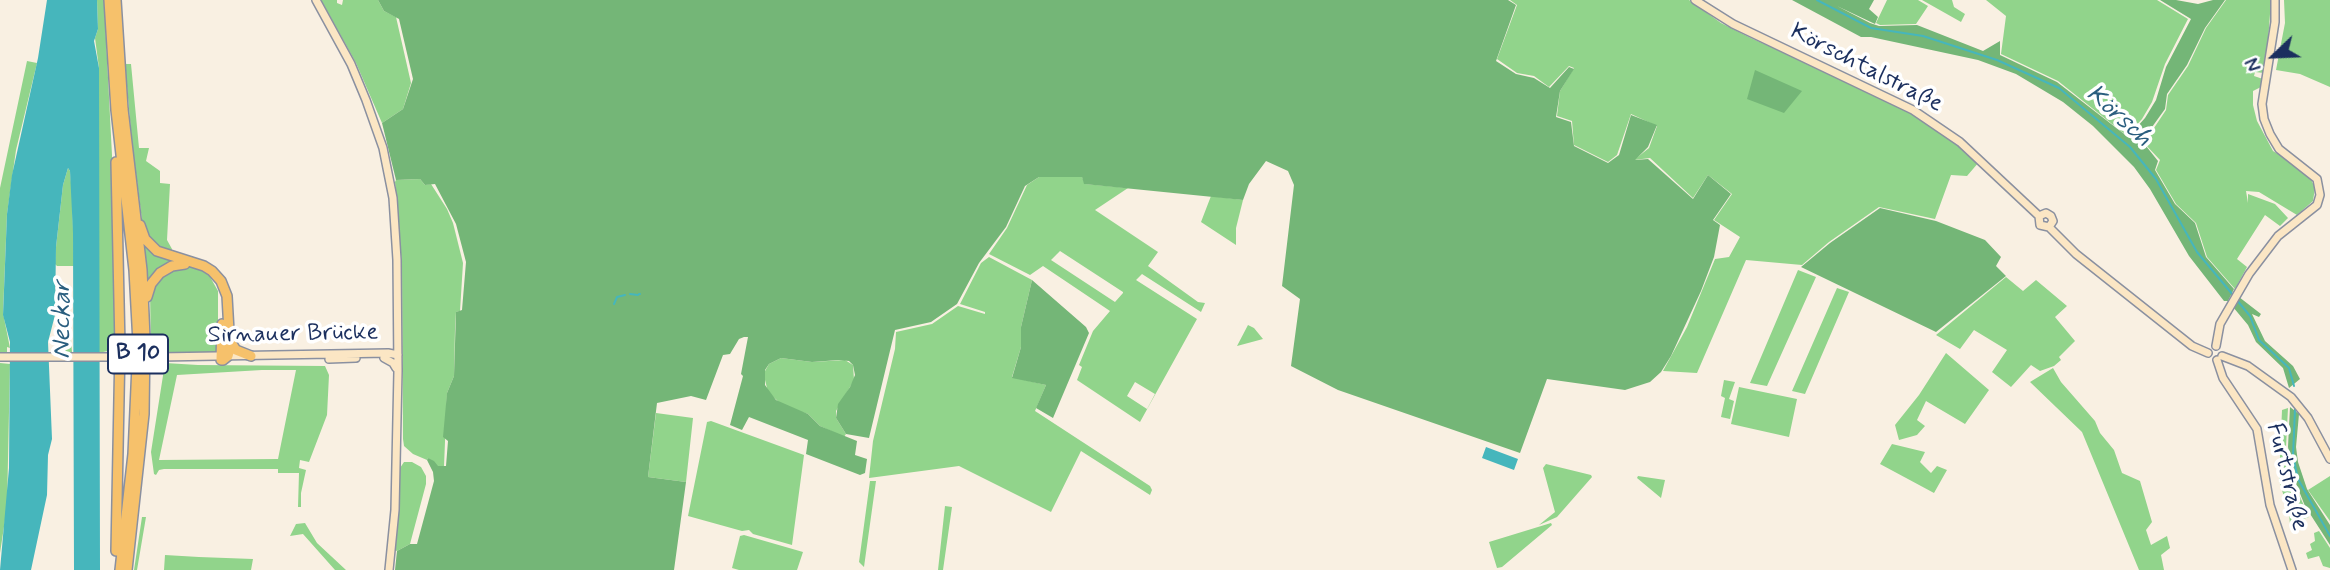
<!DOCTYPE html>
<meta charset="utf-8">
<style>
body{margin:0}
#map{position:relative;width:2330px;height:570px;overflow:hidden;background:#f9f0e2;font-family:Mynerve,sans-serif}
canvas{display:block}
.north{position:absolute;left:2239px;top:21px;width:70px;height:70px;-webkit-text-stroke:5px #fff;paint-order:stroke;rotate:247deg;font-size:19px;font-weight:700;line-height:28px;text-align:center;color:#1b2f5e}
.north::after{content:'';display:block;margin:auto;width:24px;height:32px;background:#1b2f5e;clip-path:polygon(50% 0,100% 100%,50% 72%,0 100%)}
</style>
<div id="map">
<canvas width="2330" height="570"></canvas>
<div class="north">N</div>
</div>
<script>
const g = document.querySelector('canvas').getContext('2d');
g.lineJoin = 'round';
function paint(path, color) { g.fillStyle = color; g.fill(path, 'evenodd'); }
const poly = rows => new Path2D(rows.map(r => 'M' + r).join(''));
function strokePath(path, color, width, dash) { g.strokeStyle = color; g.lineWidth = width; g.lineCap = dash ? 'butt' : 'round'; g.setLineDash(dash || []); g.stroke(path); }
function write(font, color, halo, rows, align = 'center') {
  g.font = font + ' Mynerve,sans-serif'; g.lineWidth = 7; g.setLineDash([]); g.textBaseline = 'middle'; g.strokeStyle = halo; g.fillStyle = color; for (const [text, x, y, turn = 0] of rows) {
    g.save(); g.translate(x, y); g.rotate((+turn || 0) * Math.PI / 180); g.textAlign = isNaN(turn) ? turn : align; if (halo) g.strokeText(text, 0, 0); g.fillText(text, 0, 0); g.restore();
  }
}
const green = poly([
 [97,0,104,0,116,233,117,345,113,350,103,352,99,352,99,68,95,38,98,29],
 [321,0,337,0,337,3,342,5,343,0,378,0,384,11,396,17,411,83,403,109,382,123,356,63],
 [1510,0,1689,0,1721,23,1753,39,1876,93,1947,135,1979,162,1967,176,1951,175,1935,219,1879,207,1829,242,1802,265,1746,260,1697,373,1663,371,1687,327,1715,259,1729,257,1740,237,1714,220,1732,194,1708,175,1693,198,1650,158,1634,160,1649,148,1657,126,1631,114,1617,155,1608,162,1574,145,1572,121,1557,116,1560,91,1574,68,1569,66,1549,87,1534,76,1517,73,1497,59,1517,5],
 [1887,0,1918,0,1928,6,1916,24,1880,25,1876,23],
 [1922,0,1952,0,1954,7,1965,14,1961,22],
 [1986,0,2157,0,2188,19,2165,64,2152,102,2142,119,2127,136,2058,81,2001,54,2006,16],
 [2226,0,2271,0,2267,56,2264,73,2255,72,2254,76,2263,79,2261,87,2253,91,2253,105,2257,121,2273,151,2308,173,2315,188,2313,201,2297,215,2259,192,2246,191,2248,203,2248,194,2275,204,2288,218,2280,226,2265,215,2237,259,2247,267,2235,289,2207,257,2196,223,2176,204,2156,170,2160,160,2144,143,2166,110,2168,95,2188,66,2206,28],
 [2284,0,2330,0,2330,87,2300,74,2276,70,2285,23],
 [27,61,37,63,16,150,7,214,3,313,10,348,7,347,7,353,0,353,0,188],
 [125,64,131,64,139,148,149,148,146,161,160,171,160,183,170,184,167,240,172,249,170,255,153,246,143,228,132,142],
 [68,168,70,171,72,194,74,266,57,266,55,264,56,247,63,185],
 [1039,177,1082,177,1085,184,1128,188,1095,210,1158,252,1148,266,1198,302,1205,303,1201,312,1142,274,1136,280,1197,319,1140,422,1077,380,1082,367,1079,365,1093,331,1110,311,1043,266,1030,275,989,254,1007,228,1027,185],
 [1060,251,1123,292,1123,293,1115,302,1051,260],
 [1135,382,1155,394,1147,409,1127,396],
 [420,179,425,185,431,184,447,209,453,223,463,263,460,311,456,312,455,329,454,376,447,393,444,466,438,467,428,458,427,460,413,454,404,446,403,439,402,266,395,182,396,180],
 [1211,196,1243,200,1236,228,1236,245,1201,222],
 [143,240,181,261,147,286],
 [989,257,1032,280,1021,327,1021,347,1012,377,1046,385,1035,411,1150,486,1152,490,1150,495,1081,451,1051,512,959,466,869,478,873,441,895,349,896,332,932,324,958,306,985,314,985,312,960,304,981,263],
 [188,265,202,270,209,275,218,291,218,350,210,354,160,353,160,351,151,352,150,291,163,273],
 [1798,270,1816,277,1767,386,1750,383],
 [2006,277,2023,291,2036,280,2067,306,2055,317,2075,341,2059,357,2061,360,2054,366,2040,371,2031,365,2011,387,1992,372,2007,350,1974,330,1960,349,1936,335],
 [1837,288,1849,292,1805,394,1792,391],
 [66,316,69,318,72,352,65,352],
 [1248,325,1254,328,1263,339,1237,346],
 [1946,353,1989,390,1965,424,1926,401,1917,420,1925,426,1917,435,1899,440,1895,425,1919,395],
 [781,358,812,362,845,360,853,365,854,380,836,411,836,418,846,434,844,437,820,426,808,414,783,406,768,392,764,376,765,371,769,364],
 [0,363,10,364,7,507,0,553],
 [165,363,198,365,325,366,329,375,327,415,309,462,300,460,299,468,306,470,301,493,301,507,298,507,299,473,278,473,278,469,164,469,159,470,156,475,154,474,151,452],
 [262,370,296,370,278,459,159,460,177,375],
 [2053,368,2061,382,2095,421,2100,433,2114,450,2122,473,2140,481,2152,522,2146,530,2151,545,2167,536,2170,548,2161,555,2164,570,2139,570,2082,432,2030,382],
 [1724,380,1735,382,1729,399,1734,401,1730,419,1721,417,1725,398,1721,396],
 [1739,387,1797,399,1789,437,1731,424],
 [2288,408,2286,447,2293,481,2309,517,2290,524,2289,514,2279,480,2282,410],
 [656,413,693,418,686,482,648,477],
 [711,421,804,455,792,545,753,534,749,530,742,531,688,516,707,422],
 [1892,444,1925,452,1920,462,1931,473,1937,466,1947,470,1934,493,1880,464],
 [404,462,412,462,421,467,426,476,426,484,410,544,397,551,394,550,400,468],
 [1546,464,1591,475,1592,477,1557,517,1539,525,1555,512,1543,468],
 [1638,476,1665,480,1661,498,1637,478],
 [2330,476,2330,521,2308,490],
 [870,481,876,481,864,567,859,562],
 [945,506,952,507,943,570,938,570],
 [142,517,146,517,137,570,134,570],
 [305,523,317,543,346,570,335,570,303,534,290,536,296,524],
 [1551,523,1552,525,1502,567,1497,568,1489,542],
 [2319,531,2330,548,2330,568,2323,566,2319,556,2308,559,2306,553,2312,550,2310,544,2315,541,2314,533],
 [744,535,803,552,797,570,739,570,732,568,740,536],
 [165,555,199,557,253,559,251,570,164,570]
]);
const forest = poly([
 [378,0,1508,0,1516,5,1496,61,1516,74,1534,78,1550,88,1569,67,1574,69,1560,91,1556,117,1571,122,1574,146,1608,163,1619,155,1631,115,1657,125,1648,147,1635,160,1648,159,1693,199,1708,175,1731,194,1713,220,1720,225,1714,257,1701,291,1671,356,1661,372,1650,382,1625,390,1547,379,1520,453,1338,390,1291,366,1300,299,1282,286,1294,185,1288,171,1266,161,1249,184,1243,200,1084,184,1082,177,1039,177,1025,186,1006,227,979,263,957,304,931,322,895,330,869,438,846,434,836,418,838,404,850,387,855,375,853,365,849,361,839,360,812,362,781,358,769,364,765,370,765,385,776,400,808,414,820,426,857,441,855,455,867,459,865,473,860,475,806,454,808,440,749,417,742,430,730,425,743,376,741,374,748,337,744,337,739,339,730,354,723,355,706,400,691,396,657,403,648,477,686,482,674,570,395,570,397,551,410,544,417,544,434,481,433,472,427,460,428,458,434,461,438,466,446,466,448,441,443,437,447,393,454,376,456,312,462,310,466,262,456,224,435,184,425,185,420,179,396,180,382,123,403,109,413,79,399,19,384,11],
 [1792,0,1874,0,1869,9,1878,17,1875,24,1837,6,1870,23,1879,26,1917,25,1983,51,2000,41,2000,55,2057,82,2128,137,2145,118,2156,100,2166,67,2191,19,2160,0,2176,0,2198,4,2213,0,2225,0,2205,28,2187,65,2167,94,2165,109,2142,141,2158,161,2155,170,2175,204,2195,223,2206,257,2234,289,2228,301,2224,301,2189,256,2150,189,2134,167,2093,126,2063,102,2016,74,1978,60,1871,37,1861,37],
 [1755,70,1802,91,1784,113,1747,99],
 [1880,208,1936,221,1985,240,2001,257,1996,266,2006,276,1936,332,1801,267,1830,243],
 [1032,280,1086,327,1089,333,1053,418,1036,408,1046,385,1012,378,1021,347,1021,327],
 [2239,297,2261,314,2259,317,2252,314,2265,341,2293,366,2300,379,2289,388,2283,368,2256,342,2248,325,2233,307],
 [2290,407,2299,414,2296,447,2298,462,2307,489,2330,525,2330,545,2305,506,2295,481,2288,447]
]);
const water = poly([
 [47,0,97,0,98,29,94,41,99,68,100,570,74,570,73,233,70,171,68,168,63,185,56,247,55,315,48,342,52,439,48,455,47,495,31,570,0,570,9,468,10,342,3,315,7,214,12,175,38,58],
 [1486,447,1518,459,1514,470,1482,458]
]);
const stream = poly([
 [1817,0,1871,28,1923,36,1997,60,2059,88,2130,147,2156,179,2197,252,2233,295],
 [630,294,638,295],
 [639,294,640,294],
 [2236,299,2250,316,2259,340,2289,368,2294,386],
 [614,304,617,297,625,295],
 [2295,409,2293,456,2298,479,2330,536]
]);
const secondary = poly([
 [316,0,351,64,366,100,383,148,393,198,397,260,398,371,395,510,389,570],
 [1695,0,1733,24,1913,110,1960,142,2039,216,2040,225,2049,227],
 [2039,216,2046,213,2051,216,2053,221,2049,227],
 [2049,227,2076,254,2192,346,2208,353],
 [2216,346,2220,324,2249,274,2278,236,2317,205,2320,195,2317,179,2279,149,2270,134,2264,119,2262,104,2275,22,2275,0],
 [2222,356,2248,366,2291,397,2308,418,2330,459],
 [0,357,123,357],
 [160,357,388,353,398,355],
 [384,358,393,363,396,368],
 [329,359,356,358],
 [2217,360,2223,378,2257,429,2270,505,2292,570]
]);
const highway = poly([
 [109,0,116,110,134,270,138,343,133,454,120,570],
 [116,0,123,109,142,270,145,338,144,414,127,570],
 [116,162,120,347,116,551],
 [140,225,145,239,157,251,204,266,212,271,221,281,227,296,230,349,228,356,223,360],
 [147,297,151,284,160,273,172,266,185,264],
 [230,341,236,350,251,356],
 [221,360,222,324]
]);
const secondaryBridge = poly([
 [123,357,160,357]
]);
const shields = [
 [138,354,60]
];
const shieldNames = [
 ["B 10",138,354]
];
const streetNames = [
 ["Körschtalstraße",1866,69,27],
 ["Sirnauer Brücke",293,335,-1],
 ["Furtstraße",2286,477,76]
];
const waterNames = [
 ["Körsch",2118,117,42],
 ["Neckar",64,320,-90]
];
paint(green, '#91d48b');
paint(forest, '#74b677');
paint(water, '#46b6bc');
strokePath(stream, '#46b6bc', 2);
strokePath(secondary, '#8a90a0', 10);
strokePath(highway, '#8a90a0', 12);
strokePath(secondary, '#fbe6c4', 7);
strokePath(highway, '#f6c16b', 9);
strokePath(secondaryBridge, '#8a90a0', 10, []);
strokePath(secondaryBridge, '#fbe6c4', 7);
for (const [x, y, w] of shields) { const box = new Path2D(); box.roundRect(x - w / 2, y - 19.5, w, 39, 5); g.fillStyle = '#fff'; g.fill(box); strokePath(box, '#1b2f5e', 2); }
write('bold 23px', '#1b2f5e', null, shieldNames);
write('24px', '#1b2f5e', '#fff', streetNames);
write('italic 26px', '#2a5e7f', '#fff', waterNames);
</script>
